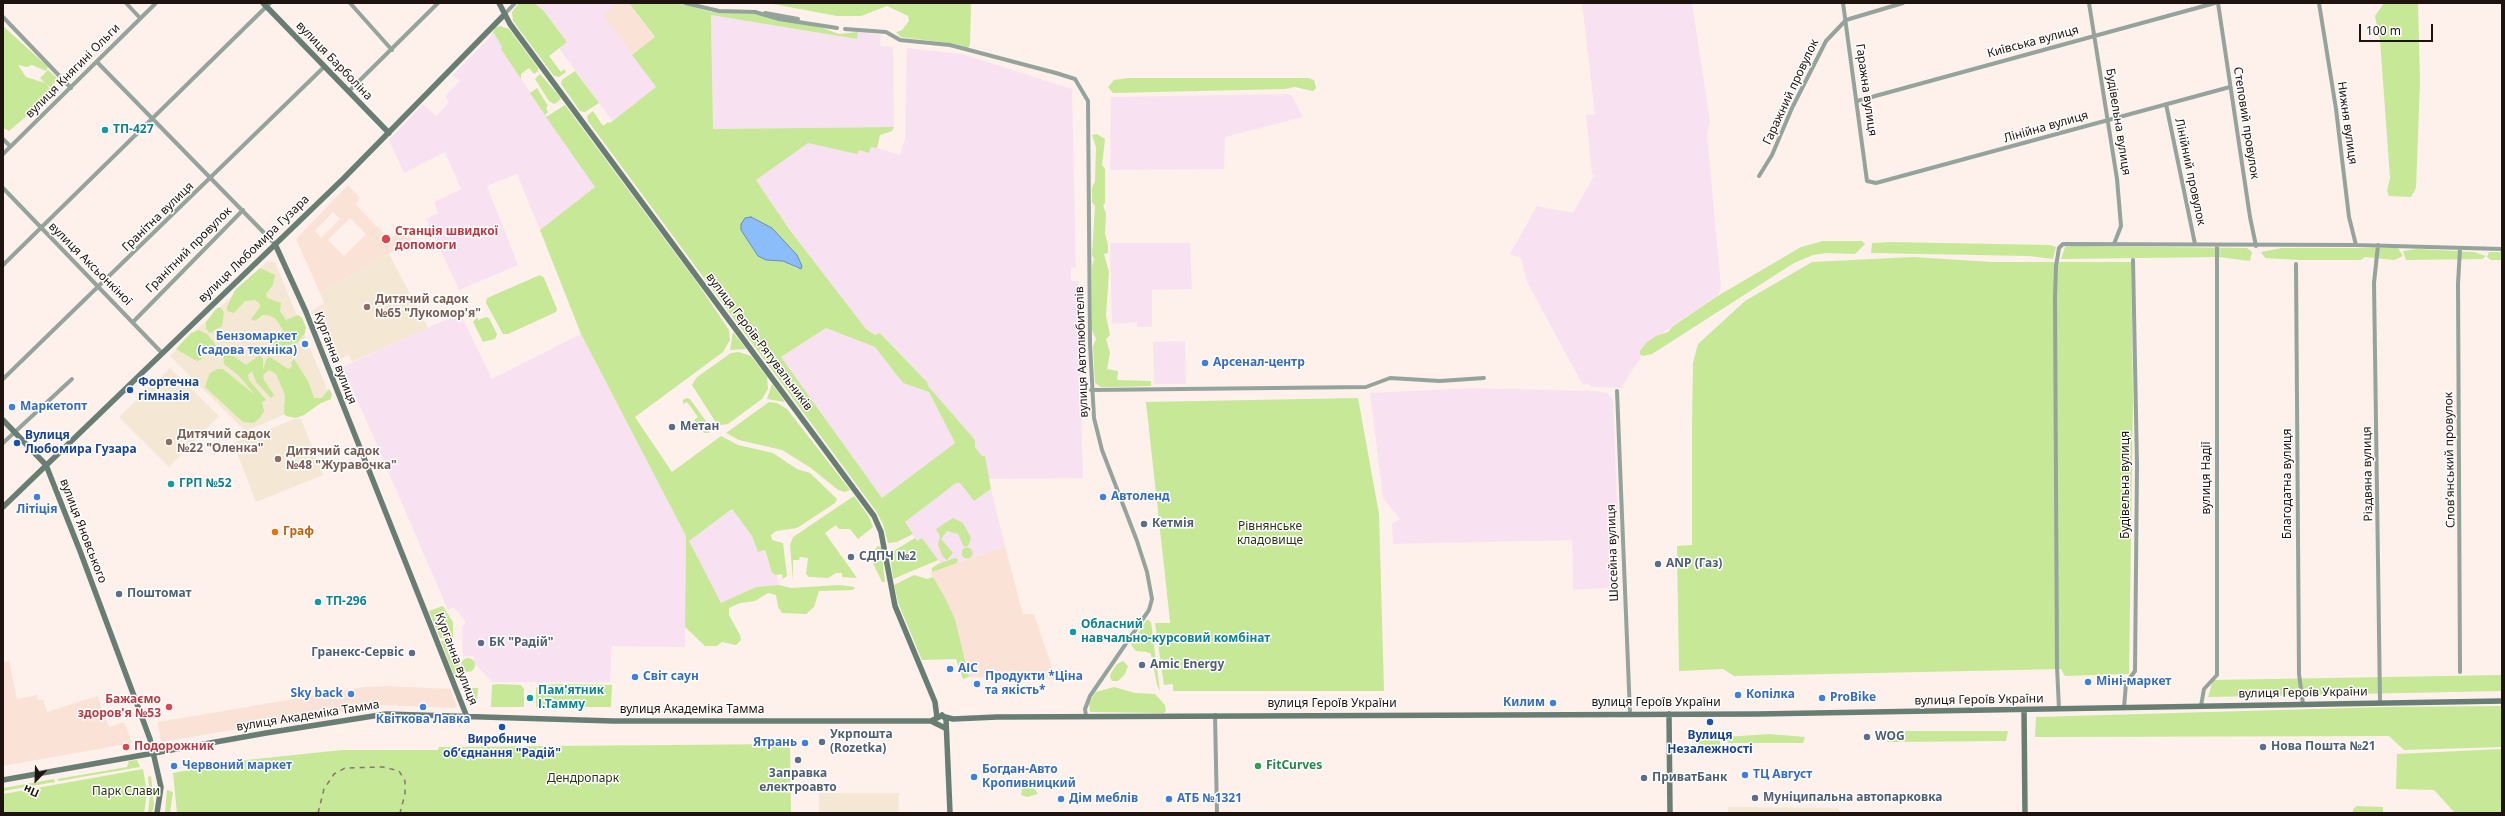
<!DOCTYPE html>
<meta charset="utf-8">
<style>
body{margin:0}
#map{position:relative;width:2505px;height:816px;overflow:hidden;background:#fef0ea;font-family:"Noto Sans",sans-serif}
canvas{display:block}
.frame{position:absolute;inset:0;border:4px solid #1e130e;pointer-events:none}
.north{position:absolute;left:16px;top:760px;width:40px;height:40px;-webkit-text-stroke:3px #fff;paint-order:stroke;rotate:203deg;font-size:11px;font-weight:700;line-height:16px;text-align:center;color:#1e130e}
.north::after{content:'';display:block;margin:auto;width:14px;height:18px;background:#1e130e;clip-path:polygon(50% 0,100% 100%,50% 72%,0 100%)}
.scale{position:absolute;left:2359px;top:24px;width:74px;height:18px;box-sizing:border-box;border:2px solid #1e130e;border-top:0;padding-left:5px;font-size:12px;line-height:14px;white-space:nowrap;color:#1e130e;-webkit-text-stroke:3px #fff;paint-order:stroke}
</style>
<div id="map">
<canvas width="2505" height="816"></canvas>
<div class="frame"></div>
<div class="north">Пн</div>
<div class="scale">100 m</div>
</div>
<script>
const g = document.querySelector('canvas').getContext('2d');
g.lineJoin = 'round';
function paint(path, color) { g.fillStyle = color; g.fill(path, 'evenodd'); }
const poly = rows => new Path2D(rows.map(r => 'M' + r).join(''));
function strokePath(path, color, width, dash) { g.strokeStyle = color; g.lineWidth = width; g.lineCap = dash ? 'butt' : 'round'; g.setLineDash(dash || []); g.stroke(path); }
function write(font, color, halo, rows, align = 'center') {
  g.font = font + ' "Noto Sans",sans-serif'; g.lineWidth = 3; g.setLineDash([]); g.textBaseline = 'middle'; g.strokeStyle = halo; g.fillStyle = color; for (const [text, x, y, turn = 0] of rows) {
    g.save(); g.translate(x, y); g.rotate((+turn || 0) * Math.PI / 180); g.textAlign = isNaN(turn) ? turn : align; if (halo) g.strokeText(text, 0, 0); g.fillText(text, 0, 0); g.restore();
  }
}
const built = poly([
 [616,3,629,3,655,38,632,55,602,15],
 [348,185,360,198,355,204,382,232,393,237,404,229,412,239,389,254,320,293,296,239],
 [333,212,340,219,321,238,315,231],
 [350,218,366,234,344,256,328,240],
 [1005,546,1023,614,1034,614,1056,679,969,677,955,619,930,572],
 [9,661,17,699,37,695,38,700,43,699,47,712,97,696,109,727,124,722,132,743,3,766,3,662],
 [388,686,450,689,457,706,454,708,383,705,161,742,158,722,365,687]
]);
const industrial = poly([
 [534,3,616,3,603,15,656,87,612,121,559,48,567,42,543,10],
 [1582,3,1692,3,1710,121,1707,134,1721,287,1718,295,1651,341,1621,388,1592,387,1587,383,1583,385,1527,282,1521,258,1510,254,1537,206,1573,213,1594,176,1592,173,1586,115,1595,114],
 [711,15,857,39,858,32,881,35,880,46,893,47,894,127,713,129],
 [494,33,503,47,501,49,595,187,540,230,517,174,487,186,518,265,459,290,426,219,438,213,434,202,461,189,445,152,404,173,389,140,423,104,436,116,445,107,449,101,445,96,460,81,453,75],
 [907,48,962,54,1072,89,1076,267,1071,268,1071,281,1078,281,1083,478,988,479,985,456,982,456,975,447,974,440,928,386,927,382,881,333,875,335,866,329,789,229,756,180,808,142,857,154,858,150,871,146,900,155,905,139],
 [1288,94,1292,96,1303,117,1225,137,1224,169,1110,170,1111,97],
 [1110,243,1190,243,1192,289,1152,290,1152,327,1137,327,1137,322,1112,324],
 [460,313,492,379,581,334,686,536,685,647,612,646,610,682,492,682,474,663,474,656,463,656,462,625,465,625,465,621,454,607,448,610,343,367],
 [826,328,875,347,903,383,929,392,955,443,882,498,781,357],
 [1185,341,1186,384,1154,384,1153,342],
 [1470,388,1596,391,1607,393,1613,400,1618,529,1610,540,1614,587,1573,590,1572,540,1393,544,1392,524,1400,519,1383,498,1370,393],
 [956,483,960,483,974,501,991,489,1005,546,943,567,922,538,917,541,905,522],
 [732,509,752,536,758,552,764,550,772,573,776,575,779,585,756,587,720,604,689,541]
]);
const education = poly([
 [389,254,428,328,352,362,349,355,334,362,311,311,324,303,320,293],
 [268,261,275,262,306,338,300,340,304,350,310,348,330,396,245,431,170,356],
 [170,368,219,416,169,467,119,417],
 [295,419,301,419,323,475,256,502,233,443],
 [819,793,899,793,898,813,819,813],
 [1728,807,1838,808,1841,813,1728,813]
]);
const green = poly([
 [519,3,534,3,543,10,567,42,549,56,561,72,564,69,566,72,559,77,554,76,513,21,512,12],
 [629,3,677,3,712,12,755,14,817,26,839,34,858,32,857,39,711,15,713,129,894,127,892,131,880,135,877,148,871,147,869,153,859,150,857,154,808,143,756,180,789,229,866,329,875,335,880,333,927,382,928,386,975,440,975,447,982,456,985,456,991,489,974,501,960,483,956,483,905,522,913,534,897,542,888,543,883,524,876,511,588,121,587,116,593,111,603,126,608,122,610,123,656,87,632,55,655,37],
 [741,230,784,243,797,255,798,269,783,261,766,260,758,256],
 [826,328,875,347,903,383,929,392,955,443,882,498,781,357],
 [768,3,971,3,970,45,968,48,956,44,901,37,896,32,902,30,909,21,908,16,887,6,861,16,837,16],
 [2384,3,2418,3,2420,82,2416,188,2411,197,2389,196,2387,191,2390,178,2380,40,2375,16],
 [3,26,48,67,46,71,32,65,27,67,18,65,26,77,45,83,40,78,48,70,58,79,50,87,46,84,51,90,50,96,9,131,3,128],
 [500,26,509,29,538,68,538,71,534,74,529,68,521,74,521,79,501,49,502,47,494,33,492,34,495,28],
 [575,71,599,103,585,112,580,111,561,84,562,80],
 [540,74,561,98,558,102,554,104,549,101,535,79],
 [1129,78,1308,78,1314,80,1316,88,1313,91,1295,87,1285,89,1113,93,1108,87,1114,80],
 [537,88,548,106,546,108,548,112,545,115,530,93],
 [565,105,698,284,729,330,730,340,723,352,635,417,672,472,721,436,738,445,773,453,797,469,810,473,837,499,835,503,797,528,776,531,771,535,772,540,783,543,787,576,783,579,782,574,776,575,772,573,765,550,758,552,752,536,732,509,689,541,721,603,756,587,779,585,791,588,839,585,855,587,853,590,819,591,814,607,806,614,782,613,778,607,776,595,768,593,755,601,740,603,729,608,729,615,740,635,741,640,736,645,722,642,717,646,705,646,685,627,686,536,581,334,540,230,595,187,546,117],
 [1097,134,1105,139,1102,165,1105,169,1105,203,1103,205,1106,214,1105,233,1108,245,1108,253,1104,254,1109,272,1106,316,1110,335,1106,339,1110,353,1107,369,1118,371,1117,380,1151,381,1151,386,1113,387,1101,387,1095,383,1093,346,1096,339,1092,330,1092,266,1094,259,1092,255,1095,206,1092,202,1092,188,1095,181,1096,147,1092,135],
 [1823,241,1862,241,1865,244,1855,254,1826,253,1813,255,1794,263,1652,354,1643,356,1640,354,1640,351,1646,343,1656,336,1668,332,1672,327,1716,297,1801,247],
 [1892,242,2050,245,2056,247,2053,259,2029,256,1871,253,1872,243],
 [2074,246,2247,248,2252,252,2250,261,2219,257,2061,259,2065,247],
 [2282,248,2398,248,2403,256,2394,260,2365,257,2361,260,2299,260,2265,258,2261,252],
 [2418,249,2474,252,2486,256,2482,259,2406,260,2403,251],
 [2489,252,2502,252,2502,260,2491,260,2487,257],
 [1913,257,1991,262,2131,262,2133,400,2129,674,2065,676,2061,669,1734,676,1723,669,1679,671,1677,546,1692,545,1692,423,1693,363,1698,344,1745,301,1812,262],
 [260,268,275,275,273,285,266,294,267,298,281,303,280,311,286,320,298,315,302,318,306,327,305,333,297,343,281,347,270,346,283,330,275,318,268,315,262,315,255,321,251,319,260,307,260,304,255,300,245,301,234,313,227,311,227,307,235,290],
 [540,275,544,278,557,309,556,312,508,334,503,334,486,303,487,298],
 [220,307,224,312,222,326,210,333,206,329,206,322,216,309],
 [477,317,478,320,486,317,489,318,497,334,495,339,483,342,473,322],
 [198,330,207,334,219,349,214,352,206,349,202,359,197,361,176,349,191,333],
 [733,332,746,349,730,350],
 [228,352,246,365,260,355,263,359,263,370,267,358,270,357,288,369,292,367,291,362,294,359,308,381,314,398,322,398,329,389,332,394,331,399,321,403,304,415,296,418,286,416,284,413,285,395,276,374,269,370,263,375,264,380,274,395,271,398,256,382,252,371,248,375,249,380,266,400,262,402,264,411,259,419,253,423,243,422,205,387,210,373,217,369,223,369,255,395,239,376,224,364,223,356],
 [739,352,751,356,767,377,768,389,762,399,728,424,721,425,715,421,692,385,697,377,731,353],
 [772,384,785,402,767,399],
 [687,398,690,399,711,428,709,433,704,433,694,420,698,417,687,402,683,404,683,400],
 [1358,398,1379,514,1384,691,1173,691,1173,684,1164,685,1155,623,1170,623,1170,621,1146,402],
 [769,402,777,403,787,409,850,490,845,492,838,490,811,468,782,450,739,440,726,433],
 [854,496,869,517,873,527,858,539,850,529,839,529,836,525,825,533,857,578,842,577,842,573,836,573,828,578,809,577,806,574,808,558,800,557,799,560,793,560,793,581,790,545,793,537],
 [953,518,963,523,971,538,968,546,964,547,958,534,947,531,941,539,953,553,947,560,943,557,938,545,940,536,936,529],
 [915,538,917,541,922,538,938,560,893,579,890,553],
 [878,546,881,547,885,582,882,582,869,555],
 '961.5 553a5.5 5.5 0 1 1 11 0a5.5 5.5 0 1 1-11 0Z',
 [955,558,958,559,957,563,932,572,932,568,938,564],
 [914,575,927,579,933,577,944,596,955,619,969,677,963,679,956,659,922,660,899,605,894,585],
 [443,606,453,622,453,638,440,638,429,611],
 [1147,619,1151,622,1160,691,1157,685,1151,654,1147,652,1136,651,1131,645],
 [441,641,453,641,453,660,459,660,460,677,455,678],
 '461 665a7 7 0 1 1 14 0a7 7 0 1 1-14 0Z',
 [1123,661,1128,666,1125,674,1118,681,1112,681,1110,677,1111,673,1117,664],
 [2502,675,2502,691,2208,697,2213,680],
 [497,684,521,685,524,689,524,707,491,707,492,685],
 [562,684,612,685,611,707,536,707,536,688,540,685],
 [1114,687,1135,693,1155,694,1165,705,1166,711,1164,713,1090,712,1089,703,1096,692],
 [459,688,478,688,477,702,473,701,472,693],
 [2502,706,2502,747,2404,750,2389,736,2035,737,2036,717,2385,707],
 [1889,731,2008,731,2006,741,1887,742],
 [1769,734,1805,737,1803,743,1728,743,1726,737],
 [1720,736,1720,746,1699,745,1697,737],
 [790,744,791,813,177,813,173,773,237,761,342,750,438,750,439,747],
 [2502,749,2502,813,2455,813,2434,790,2396,789,2397,754],
 [137,760,140,767,59,781,57,779,127,767,129,761],
 [143,769,147,793,144,813,3,813,3,794],
 [151,776,154,805,152,813,148,813,150,794,148,777],
 [54,779,55,782,3,791,3,788],
 [1031,784,1038,794,1027,797,1021,795,1023,785],
 [167,790,173,792,170,813,165,813],
 [2357,806,2383,807,2383,813,2353,813,2353,809]
]);
const water = poly([
 [751,217,772,228,797,255,802,266,801,269,783,261,766,260,758,256,741,230,741,224,745,218,751,217]
]);
const street = poly([
 [126,3,140,18],
 [350,3,392,50],
 [685,3,719,11,755,12,779,19,837,28],
 [1843,3,1867,181,1876,183,2230,87],
 [2089,3,2117,179,2121,226,2114,244],
 [2218,3,2250,217,2256,246],
 [2319,3,2336,109,2349,217,2356,245],
 [765,13,798,19],
 [504,15,515,3],
 [3,17,71,88],
 [845,29,886,32,900,40,950,45,1056,73,1075,79,1088,101,1090,344,1094,418,1102,450,1137,541,1147,572,1152,599,1149,610,1090,696,1085,709,1086,716],
 [97,62,275,244],
 [349,91,438,3],
 [1857,101,2215,3],
 [2166,104,2195,244],
 [3,139,10,146],
 [3,154,156,3],
 [1759,176,1772,155,1792,108,1826,41,1846,20,1903,3],
 [3,188,162,353],
 [2378,245,2374,283,2380,702],
 [2460,248,2458,284,2460,672],
 [2296,264,2299,674,2303,704],
 [3,265,270,3],
 [133,322,243,210],
 [3,379,324,67],
 [1091,390,1366,387,1390,378,1440,381,1484,378],
 [1617,391,1630,714],
 [3,443,72,379],
 [2201,706,2204,689,2217,675,2217,245],
 [2124,708,2126,683,2135,671,2137,466,2133,260],
 [2059,709,2057,667,2055,298,2056,266,2059,248,2063,244,2356,245,2502,249],
 [1215,715,1217,813]
]);
const secondary = poly([
 [263,3,389,133],
 [499,3,510,24,874,516,881,532,895,606,935,702,937,718],
 [275,244,306,312,467,717],
 [3,420,46,465,80,551,150,739,161,787,157,813],
 [3,507,344,178,504,15],
 [2024,710,2025,813],
 [1669,714,1670,813],
 [942,715,946,719,950,813],
 [931,721,941,716,953,719,997,717,1758,714,2502,701],
 [3,780,266,733,386,714,613,721,931,721,945,728]
]);
const rail = poly([
 [318,813,324,789,334,774,345,768,383,767,399,771,405,781,405,794,400,813]
]);
const markers = [
 [105,130,4,"#0f9aa8"],
 [386,239,5,"#e0444e"],
 [367,307,4,"#8d6e63"],
 [305,344,4,"#3f7fe0"],
 [1205,363,4,"#3f7fe0"],
 [130,390,4,"#1a4fb4"],
 [12,407,4,"#3f7fe0"],
 [672,427,4,"#5c6f8a"],
 [169,442,4,"#8d6e63"],
 [17,443,4,"#1a4fb4"],
 [278,459,4,"#8d6e63"],
 [171,484,4,"#0f9aa8"],
 [37,497,4,"#3f7fe0"],
 [1103,497,4,"#3f7fe0"],
 [1144,524,4,"#5c6f8a"],
 [275,532,4,"#e8710a"],
 [851,557,4,"#5c6f8a"],
 [1658,564,4,"#5c6f8a"],
 [119,594,4,"#5c6f8a"],
 [318,602,4,"#0f9aa8"],
 [1073,632,4,"#0f9aa8"],
 [481,643,4,"#5c6f8a"],
 [412,653,4,"#5c6f8a"],
 [1142,665,4,"#5c6f8a"],
 [950,669,4,"#3f7fe0"],
 [635,677,4,"#3f7fe0"],
 [2088,682,4,"#3f7fe0"],
 [977,684,4,"#3f7fe0"],
 [351,694,4,"#3f7fe0"],
 [1738,695,4,"#3f7fe0"],
 [530,698,4,"#0f9aa8"],
 [1822,698,4,"#3f7fe0"],
 [1553,703,4,"#3f7fe0"],
 [169,707,4,"#e0444e"],
 [423,707,4,"#3f7fe0"],
 [1710,722,4,"#1a4fb4"],
 [502,727,4,"#1a4fb4"],
 [1867,737,4,"#5c6f8a"],
 [822,742,4,"#5c6f8a"],
 [805,743,4,"#3f7fe0"],
 [126,747,4,"#e0444e"],
 [2263,747,4,"#5c6f8a"],
 [798,760,4,"#5c6f8a"],
 [174,766,4,"#3f7fe0"],
 [1258,766,4,"#2e9e5b"],
 [1745,775,4,"#3f7fe0"],
 [974,777,4,"#3f7fe0"],
 [1644,778,4,"#5c6f8a"],
 [1755,798,4,"#5c6f8a"],
 [1061,799,4,"#3f7fe0"],
 [1169,799,4,"#3f7fe0"]
];
const streetNames = [
 ["Київська вулиця",2033,42,-15],
 ["вулиця Барболіна",334,61,46],
 ["вулиця Княгині Ольги",73,71,-45],
 ["Гаражна вулиця",1866,90,82],
 ["Гаражний провулок",1791,92,-65],
 ["Будівельна вулиця",2118,122,81],
 ["Степовий провулок",2246,123,81],
 ["Нижня вулиця",2347,123,82],
 ["Лінійна вулиця",2046,127,-16],
 ["Лінійний провулок",2190,172,78],
 ["Гранітна вулиця",158,217,-44],
 ["вулиця Любомира Гузара",254,249,-44],
 ["Гранітний провулок",189,250,-45],
 ["вулиця Аксьонкіної",90,264,45],
 ["вулиця Героїв-Рятувальників",759,342,53],
 ["вулиця Автолюбителів",1082,352,-92],
 ["Курганна вулиця",335,358,69],
 ["Словʼянський провулок",2450,460,-91],
 ["Різдвяна вулиця",2368,474,-91],
 ["вулиця Надії",2207,478,-90],
 ["Благодатна вулиця",2288,484,-90],
 ["Будівельна вулиця",2126,485,-90],
 ["вулиця Яновського",83,531,69],
 ["Шосейна вулиця",1613,553,-92],
 ["Курганна вулиця",456,659,69],
 ["вулиця Героїв України",2303,693,-1],
 ["вулиця Героїв України",1979,700,-1],
 ["вулиця Героїв України",1656,703],
 ["вулиця Героїв України",1332,704],
 ["вулиця Академіка Тамма",692,710],
 ["вулиця Академіка Тамма",308,716,-9]
];
const cultureNames = [
 ["ТП-427",113,130],
 ["ГРП №52",179,484],
 ["ТП-296",326,602],
 ["Обласний",1081,625],
 ["навчально-курсовий комбінат",1081,639],
 ["Пам'ятник",538,691],
 ["І.Тамму",538,705]
];
const healthNames = [
 ["Станція швидкої",395,232],
 ["допомоги",395,246],
 ["Бажаємо",161,700,"right"],
 ["здоров'я №53",161,714,"right"],
 ["Подорожник",134,747]
];
const educationNames = [
 ["Дитячий садок",375,300],
 ["№65 \"Лукомор'я\"",375,314],
 ["Дитячий садок",177,435],
 ["№22 \"Оленка\"",177,449],
 ["Дитячий садок",286,452],
 ["№48 \"Журавочка\"",286,466]
];
const shopNames = [
 ["Бензомаркет",297,337,"right"],
 ["(садова техніка)",297,351,"right"],
 ["Арсенал-центр",1213,363],
 ["Маркетопт",20,407],
 ["Автоленд",1111,497],
 ["Літіція",37,510,"center"],
 ["АІС",958,669],
 ["Світ саун",643,677],
 ["Продукти *Ціна",985,677],
 ["та якість*",985,691],
 ["Міні-маркет",2096,682],
 ["Sky back",343,694,"right"],
 ["Копілка",1746,695],
 ["ProBike",1830,698],
 ["Килим",1545,703,"right"],
 ["Квіткова Лавка",423,720,"center"],
 ["Ятрань",797,743,"right"],
 ["Червоний маркет",182,766],
 ["Богдан-Авто",982,770],
 ["Кропивницкий",982,784],
 ["ТЦ Август",1753,775],
 ["Дім меблів",1069,799],
 ["АТБ №1321",1177,799]
];
const transitNames = [
 ["Фортечна",138,383],
 ["гімназія",138,397],
 ["Вулиця",25,436],
 ["Любомира Гузара",25,450],
 ["Вулиця",1710,736,"center"],
 ["Незалежності",1710,750,"center"],
 ["Виробниче",502,740,"center"],
 ["об’єднання \"Радій\"",502,754,"center"]
];
const serviceNames = [
 ["Метан",680,427],
 ["Кетмія",1152,524],
 ["СДПЧ №2",859,557],
 ["ANP (Газ)",1666,564],
 ["Поштомат",127,594],
 ["БК \"Радій\"",489,643],
 ["Гранекс-Сервіс",404,653,"right"],
 ["Amic Energy",1150,665],
 ["Укрпошта",830,735],
 ["(Rozetka)",830,749],
 ["WOG",1875,737],
 ["Нова Пошта №21",2271,747],
 ["Заправка",798,774,"center"],
 ["електроавто",798,788,"center"],
 ["ПриватБанк",1652,778],
 ["Муніципальна автопарковка",1763,798]
];
const parkNames = [
 ["Рівнянське",1270,527],
 ["кладовище",1270,541],
 ["Дендропарк",583,779],
 ["Парк Слави",126,792]
];
const foodNames = [
 ["Граф",283,532]
];
const leisureNames = [
 ["FitCurves",1266,766]
];
paint(built, '#fbe2d7');
paint(industrial, '#f8e2f1');
paint(education, '#f4e8d4');
paint(green, '#c6e897');
paint(water, '#8bbdfb');
strokePath(water, '#6a8ab4', 1);
strokePath(street, '#95a39d', 4);
strokePath(secondary, '#687d74', 5.5);
strokePath(rail, '#847872', 1.5, [5, 5]);
for (const [x, y, r, color] of markers) { const dot = new Path2D(); dot.arc(x, y, r, 0, 2 * Math.PI); g.fillStyle = color; g.fill(dot); strokePath(dot, '#fff', 1.5); }
write('12px', '#1e130e', '#fff', streetNames);
write('bold 12px', '#0d838f', '#fff', cultureNames, 'left');
write('bold 12px', '#be3a42', '#fff', healthNames, 'left');
write('bold 12px', '#785e54', '#fff', educationNames, 'left');
write('bold 12px', '#366cbe', '#fff', shopNames, 'left');
write('bold 12px', '#164399', '#fff', transitNames, 'left');
write('bold 12px', '#4e5e75', '#fff', serviceNames, 'left');
write('12px', '#27350e', '#fff', parkNames);
write('bold 12px', '#c56008', '#fff', foodNames, 'left');
write('bold 12px', '#27864d', '#fff', leisureNames, 'left');
</script>
